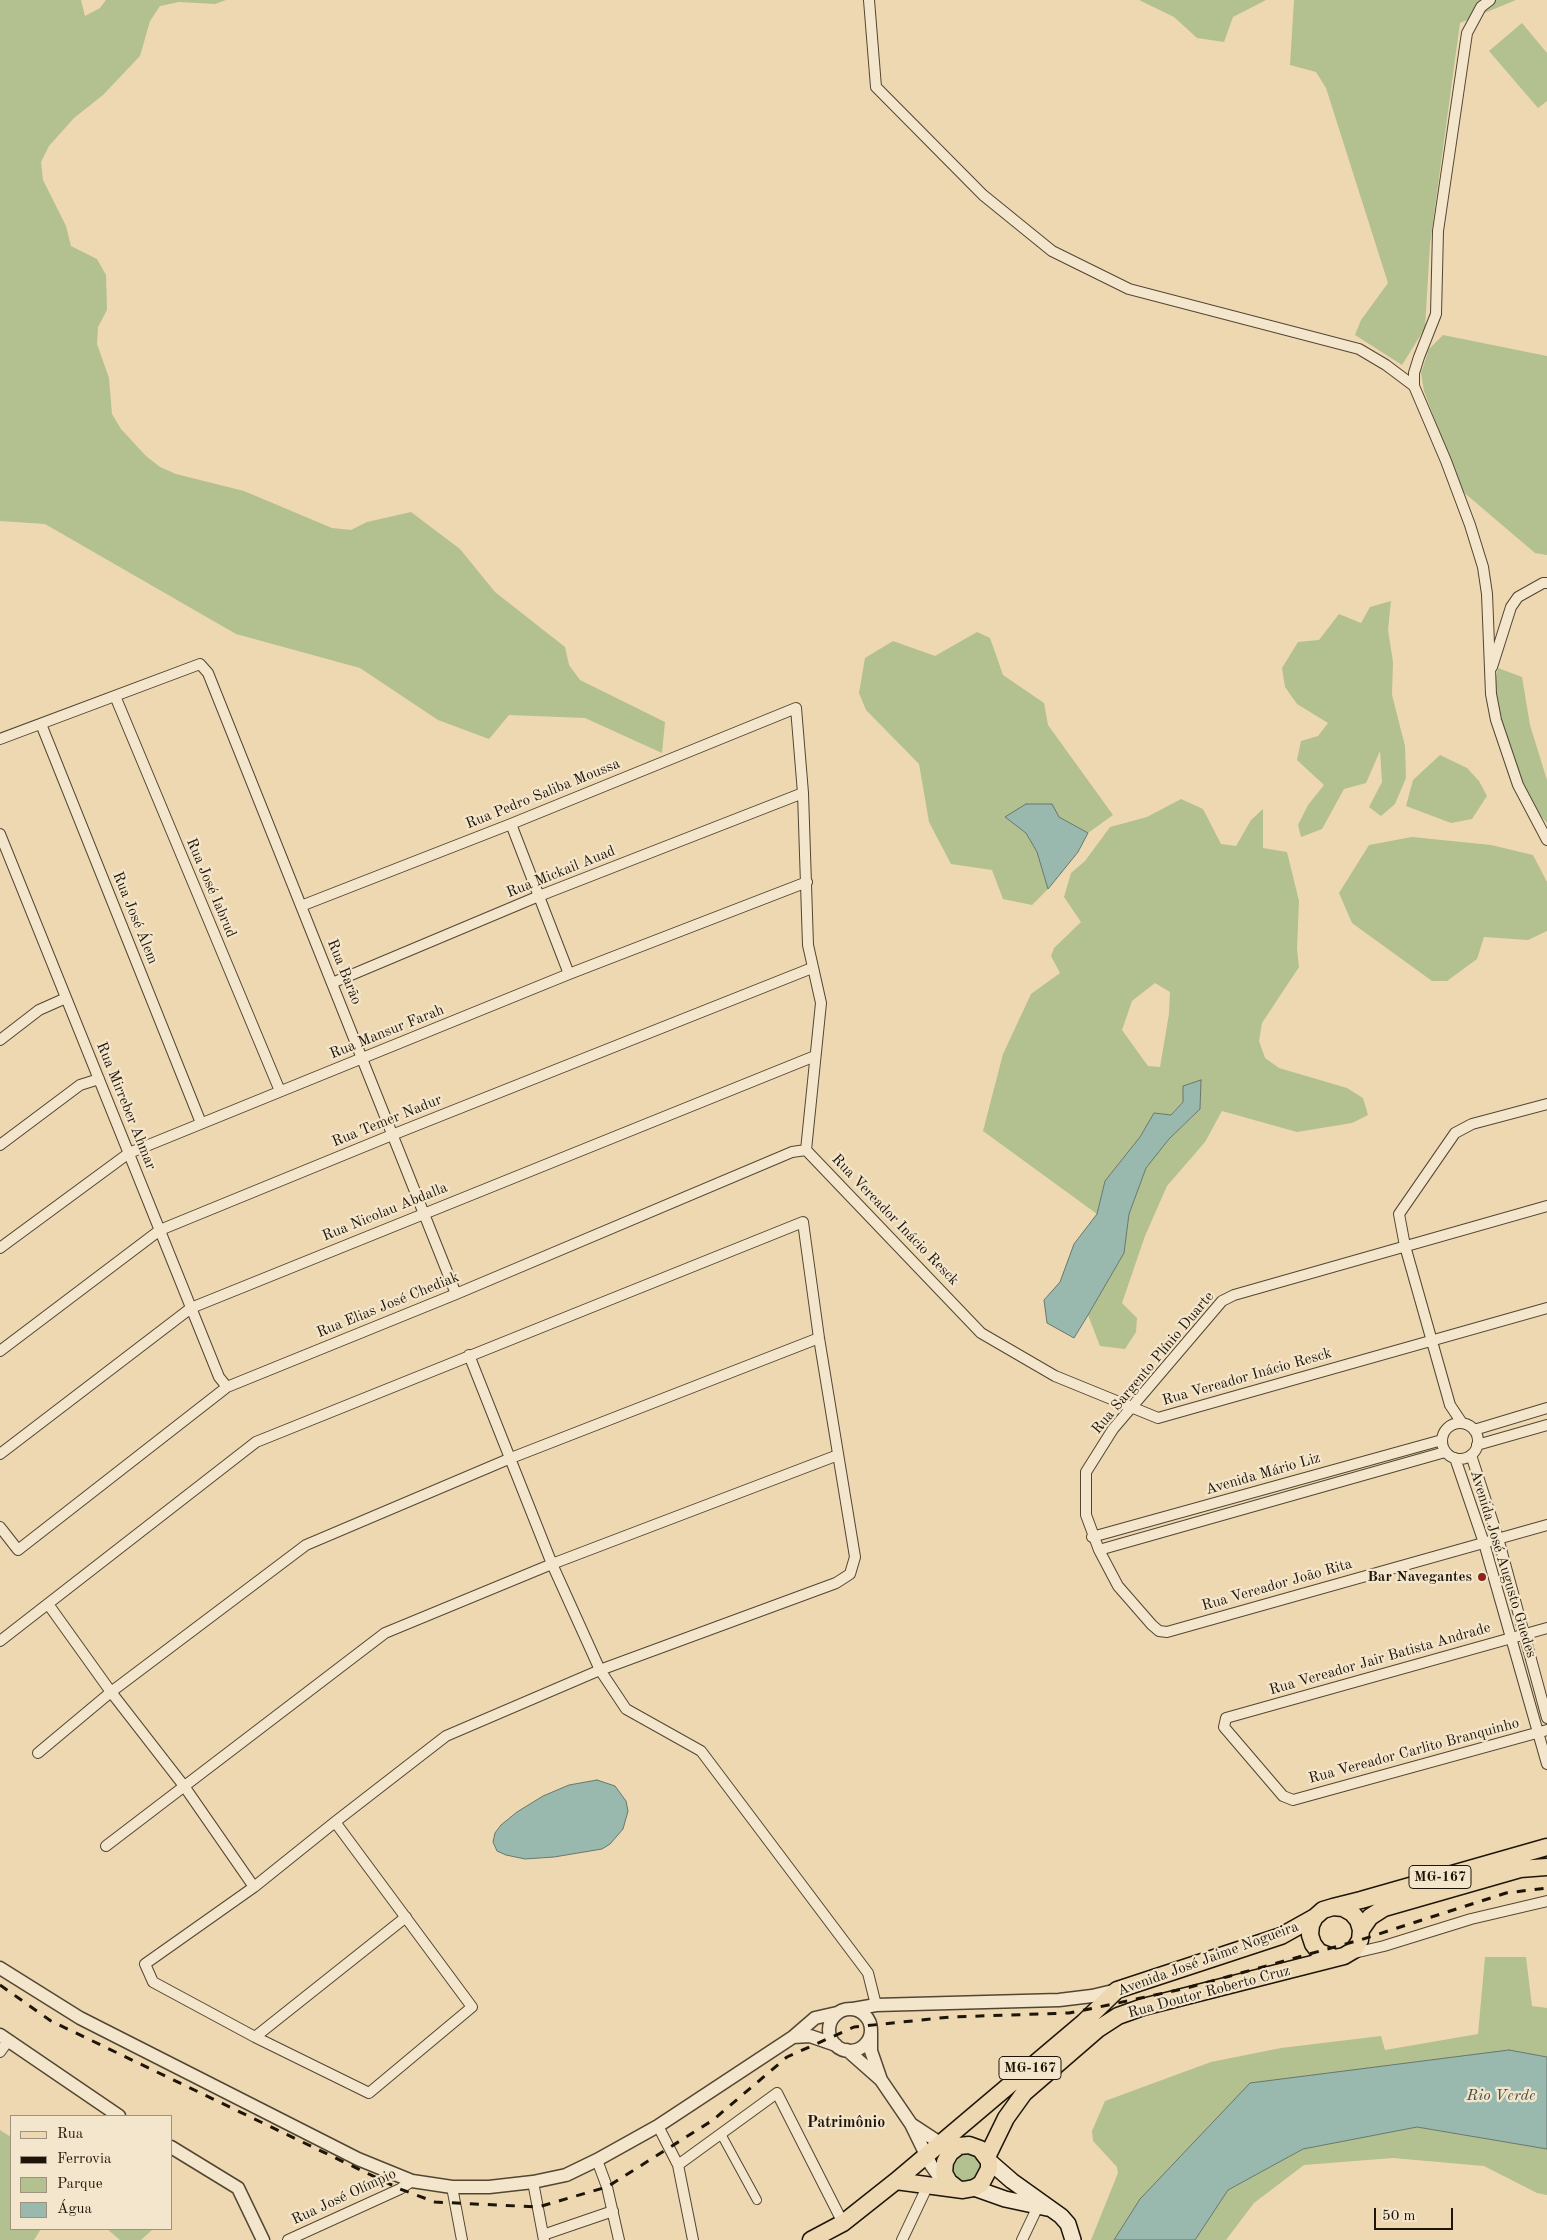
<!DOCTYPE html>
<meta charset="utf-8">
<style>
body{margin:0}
#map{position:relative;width:1547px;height:2240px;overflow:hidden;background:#eed8b1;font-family:"Old Standard TT",serif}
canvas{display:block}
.legend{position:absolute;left:10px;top:2115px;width:162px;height:115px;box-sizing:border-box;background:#f4e6cc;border:1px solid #9e927e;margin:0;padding:6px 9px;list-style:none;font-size:15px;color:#1e1509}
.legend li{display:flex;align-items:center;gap:10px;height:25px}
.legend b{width:25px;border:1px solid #9e927e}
.scale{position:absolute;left:1374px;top:2208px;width:79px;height:22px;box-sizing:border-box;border:2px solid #1e1509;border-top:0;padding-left:6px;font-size:15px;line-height:18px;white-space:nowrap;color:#1e1509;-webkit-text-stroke:4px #f4e6cc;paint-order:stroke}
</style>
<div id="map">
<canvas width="1547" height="2240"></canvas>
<ul class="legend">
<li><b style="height:6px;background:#eed8b1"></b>Rua</li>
<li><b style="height:6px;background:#1e1509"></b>Ferrovia</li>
<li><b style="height:14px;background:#b3c090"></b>Parque</li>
<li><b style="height:14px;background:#99b9af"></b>Água</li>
</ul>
<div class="scale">50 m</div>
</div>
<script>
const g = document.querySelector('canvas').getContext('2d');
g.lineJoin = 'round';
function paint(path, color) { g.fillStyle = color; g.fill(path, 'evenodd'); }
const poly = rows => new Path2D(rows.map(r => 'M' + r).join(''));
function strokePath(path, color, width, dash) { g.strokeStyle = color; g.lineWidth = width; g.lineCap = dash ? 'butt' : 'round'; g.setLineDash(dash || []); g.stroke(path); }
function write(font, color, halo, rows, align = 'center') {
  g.font = font + ' "Old Standard TT",serif'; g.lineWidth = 4.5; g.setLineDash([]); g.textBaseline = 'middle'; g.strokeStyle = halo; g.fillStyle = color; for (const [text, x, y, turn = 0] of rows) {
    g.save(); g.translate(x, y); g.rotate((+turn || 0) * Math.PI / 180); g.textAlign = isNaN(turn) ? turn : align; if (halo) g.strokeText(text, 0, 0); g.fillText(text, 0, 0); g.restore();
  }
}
const green = poly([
 [0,0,81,0,85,16,100,8,106,0,226,0,215,4,179,2,160,6,150,21,140,56,103,95,74,118,49,146,41,162,43,180,66,226,71,246,97,259,106,275,107,310,98,327,97,344,109,378,112,414,121,429,146,456,160,467,176,474,244,491,332,528,351,530,367,522,411,512,460,549,495,592,565,647,569,665,580,680,665,722,662,753,585,718,509,715,489,739,438,720,360,668,236,634,45,524,0,521],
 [1139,0,1266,0,1233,17,1224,42,1197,38,1174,17],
 [1294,0,1516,0,1460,23,1430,244,1425,328,1402,365,1355,335,1361,320,1388,283,1326,88,1316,72,1290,65],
 [1522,23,1547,53,1547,101,1538,108,1489,51],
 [1443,335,1547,356,1547,555,1535,553,1461,490,1424,391,1421,373,1429,349],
 [1391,601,1388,630,1393,662,1392,695,1405,746,1406,778,1395,804,1381,816,1369,807,1382,782,1380,751,1366,783,1344,789,1322,829,1301,837,1298,825,1308,805,1324,785,1297,760,1301,741,1318,736,1328,723,1297,704,1285,687,1282,668,1298,642,1319,640,1339,614,1361,623,1370,607],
 [977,632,990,638,1003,675,1044,703,1048,725,1113,815,1088,833,1059,817,1006,817,1026,833,1037,852,1048,889,1032,905,1003,899,992,870,951,864,929,822,919,764,866,710,859,693,865,658,893,641,935,656],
 [1498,668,1522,677,1530,725,1547,780,1547,823,1531,805,1502,728,1493,690],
 [1440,755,1467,768,1479,781,1487,796,1472,819,1451,823,1406,806,1413,780],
 [1181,799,1203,809,1221,844,1236,846,1251,820,1263,809,1263,848,1287,852,1299,901,1297,949,1299,967,1262,1023,1259,1041,1265,1058,1279,1068,1347,1088,1363,1098,1368,1115,1352,1123,1297,1132,1222,1111,1205,1142,1167,1186,1145,1236,1122,1303,1137,1318,1136,1332,1125,1349,1100,1346,1088,1315,1124,1253,1129,1214,1146,1168,1169,1139,1200,1109,1201,1080,1184,1086,1183,1102,1171,1115,1154,1113,1140,1137,1105,1181,1097,1214,983,1131,1003,1054,1031,994,1060,973,1051,956,1054,948,1081,922,1064,897,1071,873,1085,861,1110,827,1147,817],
 [1155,983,1170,992,1169,1014,1160,1067,1148,1066,1122,1030,1132,1001],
 [1412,837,1491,845,1533,855,1547,882,1547,931,1528,940,1484,937,1477,959,1447,981,1432,981,1352,923,1339,893,1369,845],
 [1485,1957,1526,1957,1532,2006,1547,2008,1547,2057,1509,2050,1140,2199,1114,2240,1091,2240,1118,2173,1117,2167,1093,2141,1092,2131,1105,2101,1211,2062,1281,2048,1381,2036,1385,2050,1478,2034],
 [1417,2127,1547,2149,1547,2195,1537,2193,1484,2166,1393,2158,1304,2165,1254,2203,1226,2240,1195,2240,1228,2190,1303,2149],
 [0,2130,11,2137,11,2229,41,2229,34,2240,0,2240],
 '950 2167a15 15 0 1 1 30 0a15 15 0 1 1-30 0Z',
 [107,2229,153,2229,141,2240,120,2240]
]);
const water = poly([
 [1026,804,1052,804,1059,817,1088,833,1078,852,1048,889,1037,852,1026,833,1005,817,1026,804],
 [1201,1080,1200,1109,1169,1139,1146,1168,1129,1214,1124,1253,1088,1315,1074,1338,1047,1323,1044,1300,1060,1282,1074,1244,1097,1214,1105,1181,1140,1137,1154,1113,1171,1115,1183,1102,1183,1086,1201,1080],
 [597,1780,615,1786,626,1801,628,1811,623,1829,610,1844,602,1849,554,1857,525,1859,506,1855,497,1851,493,1842,495,1833,501,1825,517,1812,543,1796,569,1785,597,1780],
 [1509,2050,1547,2057,1547,2149,1417,2127,1303,2149,1228,2190,1195,2240,1114,2240,1140,2199,1250,2083,1509,2050]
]);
const pedestrian = poly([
 [721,2134,757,2200]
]);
const minor = poly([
 [869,0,876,87,983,195,1052,251,1129,289,1359,349,1386,365,1414,386,1446,461,1470,525,1483,567,1487,594,1491,694,1496,720,1518,785,1547,840],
 [1414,386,1414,373,1419,357,1436,314,1438,231,1467,33,1481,7,1490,0],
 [1492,667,1511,607,1518,597,1543,583,1547,583],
 [115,696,280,1091],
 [41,724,201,1123],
 [0,739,200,664,208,673,456,1294],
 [511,824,569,974],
 [0,834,219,1377,227,1387],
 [301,906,511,824,796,708,803,793,808,945,821,1003,806,1150],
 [332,983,539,896,803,793],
 [0,1040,39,1010,66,998],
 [0,1145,80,1085,99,1079],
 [806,1150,981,1333,1055,1376,1158,1418,1547,1308],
 [1547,1206,1234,1295,1222,1301,1113,1429,1086,1472,1086,1515,1099,1550,1118,1586,1152,1625,1159,1631,1167,1632,1547,1525],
 [0,1248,129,1153,569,974,807,882],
 [0,1351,160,1230,392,1135,812,968],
 [469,1355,552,1564,600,1670,626,1709,701,1751,868,1973,876,2005],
 [1462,1423,1450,1405,1405,1246,1399,1214,1455,1133,1472,1124,1547,1104],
 '1442 1441a18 18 0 1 1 36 0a18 18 0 1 1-36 0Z',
 [1474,1430,1547,1408],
 [1477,1445,1547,1425],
 [0,1454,191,1308,815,1056],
 [1471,1455,1498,1538,1547,1718],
 [1455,1458,1484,1543,1547,1764],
 [0,1527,18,1550,227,1387,456,1294,792,1152,806,1150],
 [1092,1537,1442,1440],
 [1099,1550,1445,1452],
 [48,1604,111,1692,184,1786,254,1887],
 [1547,1628,1226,1718,1224,1727,1283,1796,1293,1800,1547,1730],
 [0,1641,256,1442,803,1222,819,1338,855,1557,850,1574,836,1583,600,1670,446,1736,335,1822,254,1887,145,1964,153,1982,255,2037,369,2093,472,2007,335,1822],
 [38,1753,111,1692,306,1545,511,1458,819,1338],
 [106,1846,385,1633,552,1564,838,1455],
 [1350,1954,1384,1946,1471,1919,1547,1901],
 [255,2037,406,1917],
 [0,2052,8,2041],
 [658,2126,678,2165,693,2240],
 [597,2160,607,2187,619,2240],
 [678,2165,777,2093,843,2223],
 [533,2182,544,2240],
 [452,2187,462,2240],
 [543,2235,613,2211],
 [288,2240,400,2189,412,2181],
 [902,2240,928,2185],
 [1022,2240,1040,2202]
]);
const tertiary = poly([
 [0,1968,80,2018,358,2159,412,2181,452,2187,489,2187,533,2182,566,2175,597,2160,658,2126,793,2037,815,2018,837,2013],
 [853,2009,876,2005,1059,2000,1092,1996,1117,1990],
 '829 2030a21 21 0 1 1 42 0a21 21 0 1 1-42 0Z',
 [871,2032,871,2051,881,2080],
 [0,2035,119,2116],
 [793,2037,810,2036,836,2045],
 [847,2050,881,2080,911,2124,931,2165,938,2175,949,2182],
 [911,2124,940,2143,948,2144],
 [171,2147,238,2188,263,2240]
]);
const secondary = poly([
 [989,2161,1012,2181,1061,2216,1068,2224,1073,2240],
 [974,2188,1005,2199,1047,2208]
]);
const primary = poly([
 [1333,1907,1343,1908,1352,1913,1358,1920,1361,1930,1360,1940,1354,1950,1344,1956,1335,1958,1319,1952,1313,1944,1310,1935,1311,1925,1315,1917,1323,1910,1333,1907,1361,1900,1547,1847],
 [1361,1930,1370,1917,1384,1908,1520,1869,1547,1867],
 [987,2157,1006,2118,1024,2093,1098,2029,1118,2016,1143,2007,1344,1956],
 [896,2181,963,2190,974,2188,981,2184,989,2169,989,2161,980,2149,969,2145,959,2146,950,2153,945,2162,944,2173,949,2182,958,2189],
 [811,2240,843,2223,896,2181,1084,2022,1117,1990,1281,1936,1315,1917]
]);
const rail = poly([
 [0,1985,51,2021,400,2189,435,2202,538,2207,607,2187,713,2120,787,2057,854,2027,950,2017,1069,2013,1099,2007,1183,1989,1360,1940,1506,1893,1547,1888]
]);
const markers = [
 [1482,1577,5,"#8f2418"]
];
const shields = [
 [1440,1877,62],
 [1030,2068,62]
];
const shieldNames = [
 ["MG-167",1440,1877],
 ["MG-167",1030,2068]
];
const streetNames = [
 ["Rua Pedro Saliba Moussa",543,794,-22],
 ["Rua Mickail Auad",561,872,-22],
 ["Rua José Iabrud",211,888,67],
 ["Rua José Álem",135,918,68],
 ["Rua Barão",344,972,68],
 ["Rua Mansur Farah",387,1032,-22],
 ["Rua Mirreber Ahmar",126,1106,68],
 ["Rua Temer Nadur",387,1121,-22],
 ["Rua Nicolau Abdalla",385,1212,-22],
 ["Rua Vereador Inácio Resck",895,1220,46],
 ["Rua Elias José Chediak",388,1305,-22],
 ["Rua Sargento Plínio Duarte",1153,1363,-50],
 ["Rua Vereador Inácio Resck",1247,1377,-16],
 ["Avenida Mário Liz",1263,1474,-16],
 ["Avenida José Augusto Guedes",1503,1564,73],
 ["Rua Vereador João Rita",1277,1585,-16],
 ["Rua Vereador Jair Batista Andrade",1380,1659,-16],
 ["Rua Vereador Carlito Branquinho",1414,1751,-15],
 ["Avenida José Jaime Nogueira",1208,1959,-20],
 ["Rua Doutor Roberto Cruz",1209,1992,-15],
 ["Rua José Olímpio",344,2197,-25]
];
const poiNames = [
 ["Bar Navegantes",1472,1577]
];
const waterNames = [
 ["Rio Verde",1501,2096]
];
const neighbourhoodNames = [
 ["Patrimônio",846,2123]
];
paint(green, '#b3c090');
paint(water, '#99b9af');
strokePath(water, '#68776d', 1);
strokePath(pedestrian, '#524633', 10);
strokePath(minor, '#524633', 12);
strokePath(tertiary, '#524633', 15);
strokePath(secondary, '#1e1509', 18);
strokePath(primary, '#1e1509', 19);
strokePath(pedestrian, '#f4e6cc', 8);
strokePath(minor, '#f4e6cc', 10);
strokePath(tertiary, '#f4e6cc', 12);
strokePath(secondary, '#f4e6cc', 15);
strokePath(primary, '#eed8b1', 16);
strokePath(rail, '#1e1509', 3, [9, 9]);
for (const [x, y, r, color] of markers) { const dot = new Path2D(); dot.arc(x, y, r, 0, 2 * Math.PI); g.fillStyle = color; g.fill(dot); strokePath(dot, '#f4e6cc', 2); }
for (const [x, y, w] of shields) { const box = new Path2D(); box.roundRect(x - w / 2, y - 11.5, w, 23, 4); g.fillStyle = '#f4e6cc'; g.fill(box); strokePath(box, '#1e1509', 1); }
write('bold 14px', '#1e1509', null, shieldNames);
write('15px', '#1e1509', '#f4e6cc', streetNames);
write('bold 15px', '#1e1509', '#f4e6cc', poiNames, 'right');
write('italic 16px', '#494e43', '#f4e6cc', waterNames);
write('bold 16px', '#1e1509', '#f4e6cc', neighbourhoodNames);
</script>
